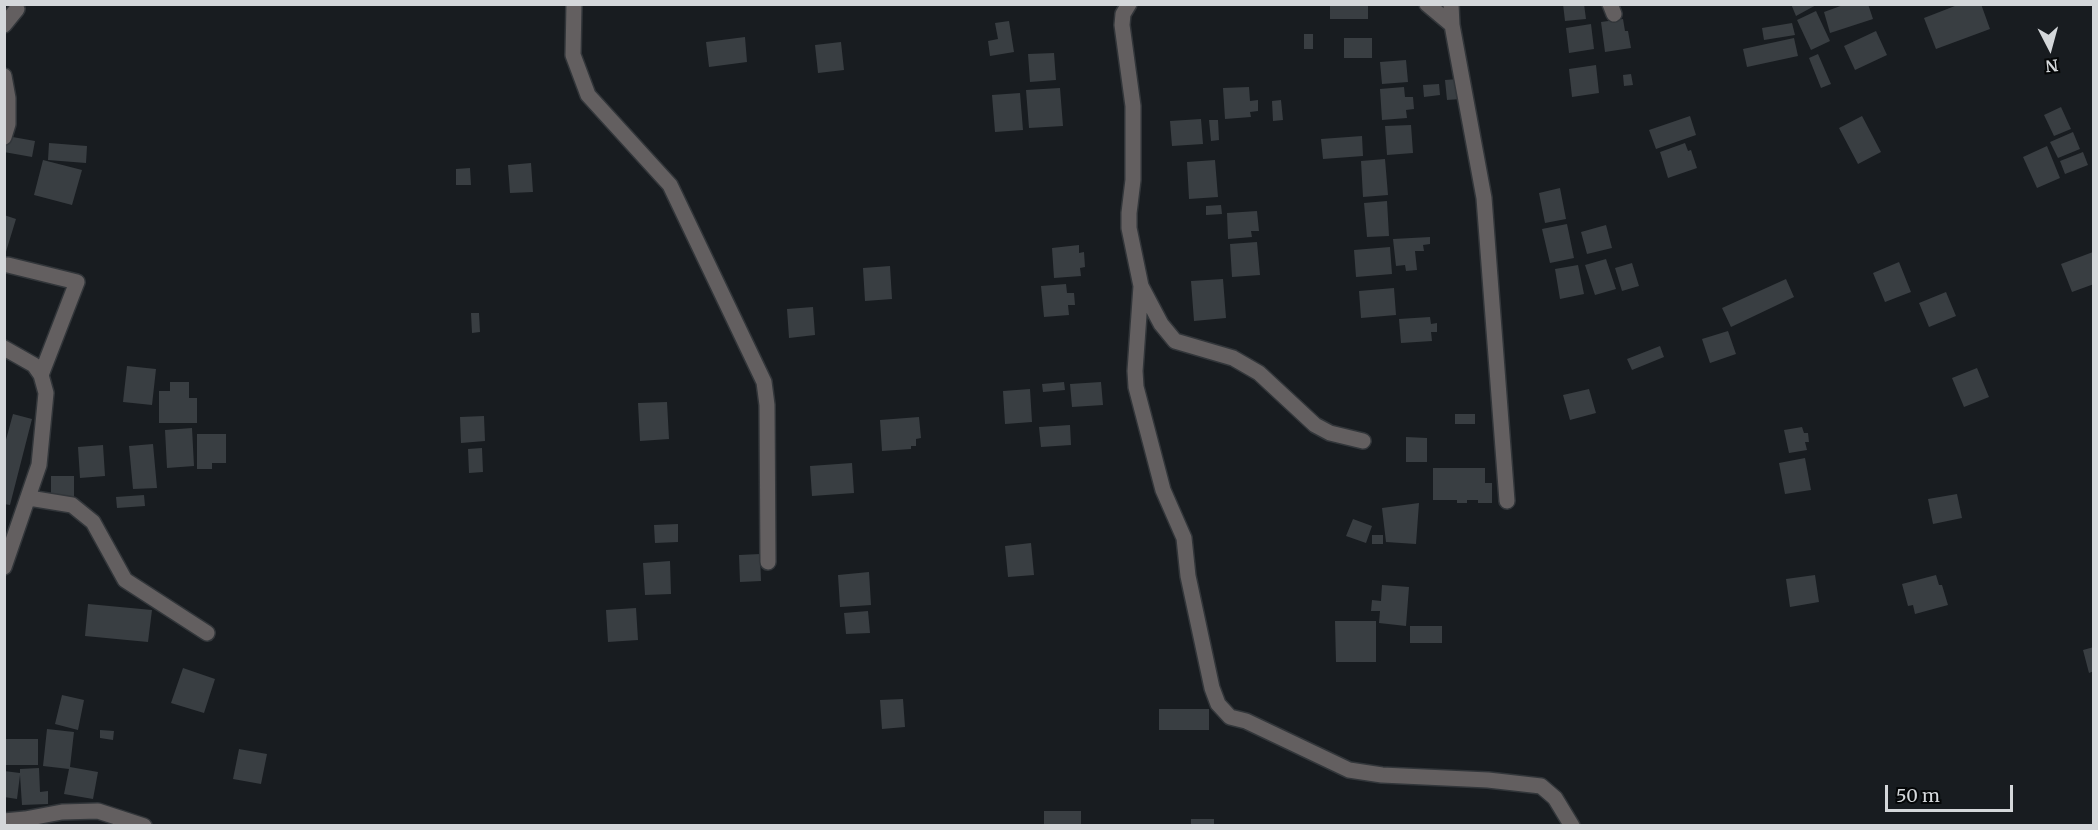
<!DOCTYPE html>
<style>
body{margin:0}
#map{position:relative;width:2098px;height:830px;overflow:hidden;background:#181c20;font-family:Merriweather,serif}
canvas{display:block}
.frame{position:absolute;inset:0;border:6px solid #d4d7da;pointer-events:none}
.north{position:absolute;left:2020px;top:18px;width:60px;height:60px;-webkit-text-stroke:4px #050708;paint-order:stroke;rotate:174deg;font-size:16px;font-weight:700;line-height:24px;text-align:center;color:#d4d7da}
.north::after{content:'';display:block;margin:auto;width:21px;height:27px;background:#d4d7da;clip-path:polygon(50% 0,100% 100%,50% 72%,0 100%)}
.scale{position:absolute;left:1885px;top:785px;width:128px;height:27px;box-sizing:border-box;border:3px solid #d4d7da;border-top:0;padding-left:8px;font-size:18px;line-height:21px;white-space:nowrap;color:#d4d7da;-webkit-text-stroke:4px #050708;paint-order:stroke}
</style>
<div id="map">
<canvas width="2098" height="830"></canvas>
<div class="frame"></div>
<div class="north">N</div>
<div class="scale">50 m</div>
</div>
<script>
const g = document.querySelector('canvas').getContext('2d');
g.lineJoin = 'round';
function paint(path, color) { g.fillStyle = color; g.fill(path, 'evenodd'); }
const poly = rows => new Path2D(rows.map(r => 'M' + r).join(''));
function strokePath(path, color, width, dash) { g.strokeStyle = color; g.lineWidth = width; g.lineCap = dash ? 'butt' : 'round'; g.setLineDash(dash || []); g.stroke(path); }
const building = poly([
 [1330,4,1368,4,1368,19,1330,19],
 [1563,4,1584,4,1586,19,1565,21],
 [1791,4,1818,4,1796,16],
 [1846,4,1868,4,1873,19,1830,33,1824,12],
 [1960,4,1981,4,1990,29,1936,49,1924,18],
 [1816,11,1830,41,1811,50,1797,20],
 [1623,19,1625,31,1628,31,1631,48,1605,52,1601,22],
 [1009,21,1014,52,990,56,988,41,998,39,995,23],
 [1792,23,1795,35,1764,40,1762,28],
 [1591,24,1594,49,1569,53,1566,28],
 [1876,31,1887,55,1855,70,1844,46],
 [1304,34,1313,34,1313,49,1304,49],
 [745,37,747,62,709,67,706,42],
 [1344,38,1372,38,1372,58,1344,58],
 [1794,38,1798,56,1747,67,1743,49],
 [841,42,844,70,818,73,815,45],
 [1054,53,1056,80,1030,82,1028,54],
 [1818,54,1831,84,1821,88,1809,58],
 [1406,60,1408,82,1382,84,1380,62],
 [1596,65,1599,93,1572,97,1569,69],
 [1631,74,1633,85,1624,86,1623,75],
 [1458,79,1460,99,1447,100,1445,80],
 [1439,84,1440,95,1424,97,1423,85],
 [1249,87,1250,101,1258,100,1258,111,1250,112,1251,117,1225,119,1223,88],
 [1404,87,1405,97,1413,97,1414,109,1406,110,1407,118,1382,120,1380,89],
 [1060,88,1063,126,1029,128,1026,90],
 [1020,93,1023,130,995,132,992,95],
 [1281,100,1283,120,1273,121,1272,101],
 [2061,107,2071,129,2054,136,2044,115],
 [1690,116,1696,135,1656,149,1649,130],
 [1862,116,1881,152,1858,164,1839,128],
 [1201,119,1203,144,1172,146,1170,121],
 [1209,120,1218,120,1219,140,1211,141],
 [1411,125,1413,153,1387,155,1385,126],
 [2073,132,2080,149,2058,158,2050,142],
 [7,136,35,141,32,157,4,152],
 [1362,136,1363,156,1323,159,1321,139],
 [49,143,87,146,86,163,48,160],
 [1685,143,1688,151,1691,150,1697,168,1668,178,1660,152],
 [2047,146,2060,178,2037,188,2023,157],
 [2083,152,2088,165,2065,174,2060,161],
 [1385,159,1388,195,1363,197,1361,161],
 [43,160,82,170,72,205,34,195],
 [1215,160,1218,197,1189,199,1187,162],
 [531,163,533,192,510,193,508,165],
 [470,168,471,185,456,185,456,169],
 [1560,188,1566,219,1545,223,1539,193],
 [1387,201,1389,236,1367,237,1364,203],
 [1221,205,1222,214,1206,215,1206,206],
 [1257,211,1259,231,1251,231,1252,237,1228,239,1227,213],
 [4,215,16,219,5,255,4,255],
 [1567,224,1574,258,1550,263,1542,229],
 [1606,225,1612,248,1587,254,1581,232],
 [1430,237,1430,244,1423,245,1424,251,1415,251,1417,270,1406,271,1405,265,1396,266,1393,239],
 [1257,242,1260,275,1232,277,1230,244],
 [1079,245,1079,253,1084,252,1085,267,1080,268,1081,276,1054,278,1052,248],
 [1390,247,1392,274,1356,277,1354,250],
 [2093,252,2094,284,2072,292,2061,264],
 [1606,259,1616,289,1595,295,1585,265],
 [1899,262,1911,292,1885,302,1873,273],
 [1632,263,1639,286,1622,291,1615,268],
 [1578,265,1584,294,1560,299,1555,269],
 [890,266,892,299,865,301,863,268],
 [1223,279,1226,318,1194,321,1191,281],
 [1786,279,1794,297,1731,327,1722,308],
 [1066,284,1067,293,1074,293,1075,305,1068,305,1069,315,1044,317,1041,286],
 [1394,288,1396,315,1361,318,1359,291],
 [1946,292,1956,316,1929,327,1919,303],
 [813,307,815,335,789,338,787,309],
 [471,313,479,313,480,332,472,333],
 [1430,317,1431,324,1437,323,1437,332,1431,332,1432,341,1401,343,1399,319],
 [1728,331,1736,354,1710,363,1702,339],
 [1660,346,1664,357,1632,370,1627,359],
 [127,366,156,369,152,405,123,402],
 [1977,368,1989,397,1964,407,1952,378],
 [170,382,189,382,189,398,197,398,197,423,159,423,159,391,170,391],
 [1064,382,1065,390,1043,392,1042,384],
 [1101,382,1103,405,1072,407,1070,384],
 [1030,389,1032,422,1005,424,1003,391],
 [1589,389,1596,413,1570,420,1563,395],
 [667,402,669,439,640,441,638,403],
 [13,414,32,419,10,505,4,504,4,447],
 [1455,414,1475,414,1475,424,1455,424],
 [484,416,485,441,461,443,460,417],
 [919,417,921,438,916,439,916,446,911,446,911,449,882,451,880,420],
 [1070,425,1071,445,1041,447,1039,427],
 [1802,427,1804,433,1808,433,1809,442,1805,442,1807,450,1789,453,1784,430],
 [192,428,194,466,167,468,165,430],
 [197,434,226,434,226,463,212,463,212,469,197,469],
 [1406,437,1427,438,1427,462,1406,462],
 [153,444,157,488,133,489,129,446],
 [103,445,105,476,80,478,78,447],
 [482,448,483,472,469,473,468,449],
 [1805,458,1811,490,1785,494,1779,463],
 [852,463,854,493,812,496,810,466],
 [1433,468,1485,468,1485,483,1492,483,1492,503,1478,503,1478,500,1467,500,1467,503,1457,503,1457,500,1433,500],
 [51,476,74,476,74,499,51,499],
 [1957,494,1962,518,1933,524,1928,499],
 [144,495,145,506,117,508,116,497],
 [1419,503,1416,544,1386,542,1382,508],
 [1353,519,1372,526,1366,543,1346,536],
 [678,524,678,542,655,543,654,525],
 [1372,535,1383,535,1383,544,1372,544],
 [1031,543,1034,575,1008,577,1005,546],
 [760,554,761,581,740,582,739,555],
 [670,561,671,594,645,595,643,563],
 [869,572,871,605,840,607,838,575],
 [1815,575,1819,602,1790,607,1786,579],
 [1936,575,1939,585,1942,585,1948,605,1915,614,1913,605,1908,606,1902,584],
 [1382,585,1409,587,1406,626,1379,623,1380,611,1371,611,1372,600,1381,601],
 [88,604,152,610,148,642,85,636],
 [636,608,638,640,608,642,606,610],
 [868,611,870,633,846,634,844,613],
 [1335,621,1376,621,1376,662,1336,662],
 [1410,626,1442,626,1442,643,1410,643],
 [2094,647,2094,671,2089,673,2083,650],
 [183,668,215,679,204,713,171,703],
 [62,695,84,700,78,730,55,724],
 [903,699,905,727,882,729,880,700],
 [1159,709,1209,709,1209,730,1159,730],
 [47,729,74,732,70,767,98,772,93,799,64,794,69,769,43,766],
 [100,730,114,731,113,740,100,738],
 [5,739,38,739,38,765,5,765],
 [239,749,267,754,261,784,233,779],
 [39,768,40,792,48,791,48,804,22,805,20,775,17,799,4,797,4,771,20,773,20,769],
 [1044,811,1081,811,1081,826,1044,826],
 [1191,819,1214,819,1214,826,1191,826]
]);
const minor = poly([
 [574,4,573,55,588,95,670,185,764,382,767,405,768,562],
 [1129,4,1123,14,1122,25,1133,106,1133,180,1129,213,1129,228,1141,286,1161,324,1175,341,1233,358,1259,373,1315,425,1330,433,1363,441],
 [1427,4,1452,25],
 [1451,4,1452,25,1484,198,1507,501],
 [1610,4,1614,14],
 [4,25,17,9],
 [4,76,8,98,8,124,4,137],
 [8,265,77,282,41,375],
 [1141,286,1135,371,1136,387,1163,490,1184,538,1188,576,1212,688,1218,704,1230,717,1246,721,1349,770,1382,775,1488,780,1541,786,1555,798,1572,826],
 [4,348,34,365,41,375,46,393,39,465,4,567],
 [29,498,72,505,93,522,125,580,207,633],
 [4,821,25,819,62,812,98,811,144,826]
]);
paint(building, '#393e42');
strokePath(minor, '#32363a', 18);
strokePath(minor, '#635f60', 15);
</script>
